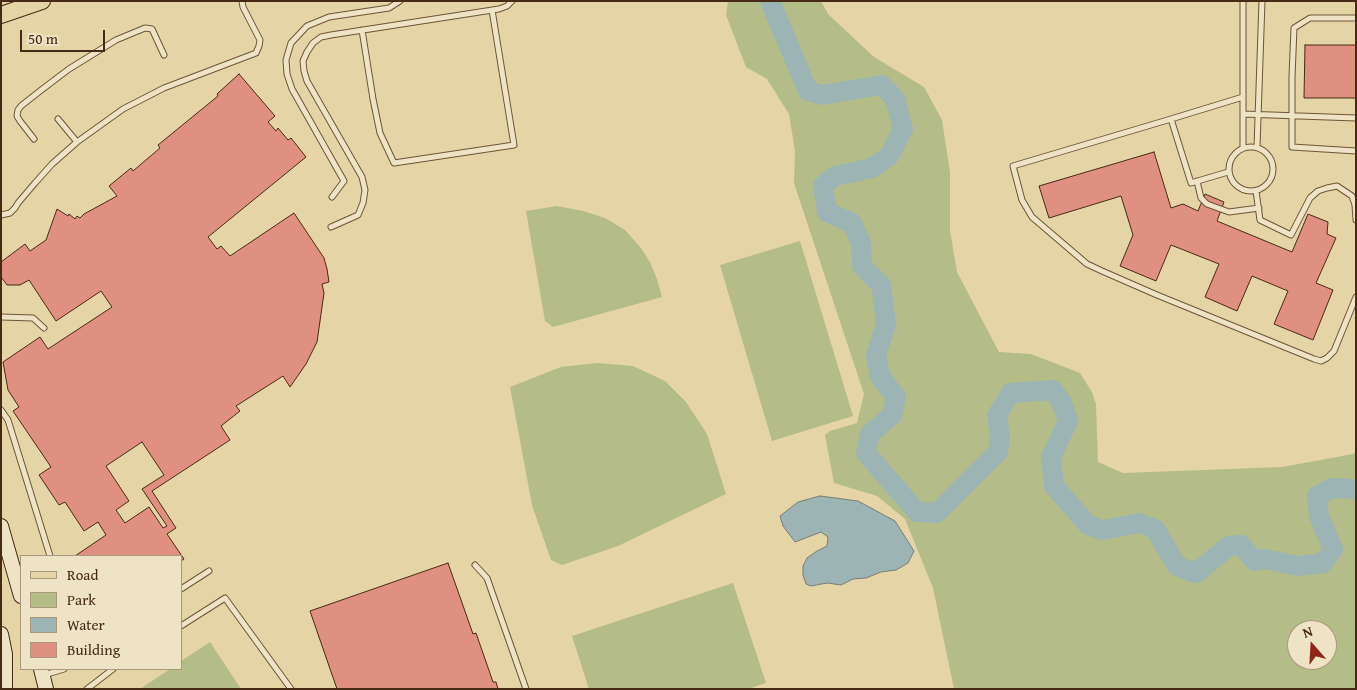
<!DOCTYPE html>
<style>
body{margin:0}
#map{position:relative;width:1357px;height:690px;overflow:hidden;background:#e5d4a6;font-family:"Gentium Book Plus",serif}
canvas{display:block}
.frame{position:absolute;inset:0;border:2px solid #462a15;pointer-events:none}
.legend{position:absolute;left:20px;top:555px;width:162px;height:115px;box-sizing:border-box;background:#eee3c5;border:1px solid #ab997f;margin:0;padding:6px 9px;list-style:none;font-size:15px;color:#462a15}
.legend li{display:flex;align-items:center;gap:10px;height:25px}
.legend b{width:25px;border:1px solid #ab997f}
.north{position:absolute;left:1287px;top:620px;width:50px;height:50px;box-sizing:border-box;background:#eee3c5;border:1px solid #ab997f;border-radius:50%;rotate:341deg;font-size:14px;font-weight:700;line-height:20px;text-align:center;color:#462a15}
.north::after{content:'';display:block;margin:auto;width:18px;height:22px;background:#8f2418;clip-path:polygon(50% 0,100% 100%,50% 72%,0 100%)}
.scale{position:absolute;left:20px;top:30px;width:85px;height:22px;box-sizing:border-box;border:2px solid #462a15;border-top:0;padding-left:6px;font-size:15px;line-height:18px;white-space:nowrap;color:#462a15;-webkit-text-stroke:4px #eee3c5;paint-order:stroke}
</style>
<div id="map">
<canvas width="1357" height="690"></canvas>
<div class="frame"></div>
<ul class="legend">
<li><b style="height:6px;background:#e5d4a6"></b>Road</li>
<li><b style="height:14px;background:#b4bd87"></b>Park</li>
<li><b style="height:14px;background:#9cb5b4"></b>Water</li>
<li><b style="height:14px;background:#e09081"></b>Building</li>
</ul>
<div class="north">N</div>
<div class="scale">50 m</div>
</div>
<script>
const g = document.querySelector('canvas').getContext('2d');
g.lineJoin = 'round';
function paint(path, color) { g.fillStyle = color; g.fill(path, 'evenodd'); }
const poly = rows => new Path2D(rows.map(r => 'M' + r).join(''));
function strokePath(path, color, width, dash) { g.strokeStyle = color; g.lineWidth = width; g.lineCap = dash ? 'butt' : 'round'; g.setLineDash(dash || []); g.stroke(path); }
const green = poly([
 [728,1,821,1,828,14,874,57,924,87,942,120,950,172,950,231,957,272,999,352,1031,354,1080,373,1092,392,1096,404,1098,462,1123,473,1282,467,1353,454,1356,452,1356,689,954,689,933,588,905,519,877,496,834,483,825,435,830,431,857,423,864,394,794,183,795,151,789,114,767,79,746,67,726,15],
 [1297,630,1327,630,1327,660,1297,660],
 [557,206,583,211,605,218,625,230,641,248,650,262,657,279,662,297,553,327,545,321,526,211],
 [800,241,853,416,772,441,720,265],
 [597,363,633,366,665,381,686,402,707,434,726,494,618,546,562,565,551,560,532,505,510,387,561,367],
 [733,583,766,683,748,689,589,689,572,636],
 [210,642,241,689,140,689,170,669,181,669,181,661]
]);
const water = poly([
 [820,496,858,501,895,521,914,551,908,563,896,570,881,572,866,578,853,579,841,585,827,583,811,586,806,584,803,575,803,566,807,558,817,551,827,546,828,537,821,532,795,542,783,526,780,516,798,502,820,496]
]);
const river = poly([
 [770,1,808,91,822,95,882,85,895,99,903,129,889,156,872,168,835,176,823,186,827,212,852,223,861,243,862,266,881,285,886,324,876,356,880,376,896,397,892,415,870,434,866,453,917,512,937,513,998,452,1000,437,997,415,1011,393,1053,390,1062,403,1068,421,1051,457,1054,486,1088,525,1103,530,1139,523,1155,529,1177,566,1196,573,1229,546,1241,545,1255,561,1265,559,1299,566,1323,563,1333,549,1319,516,1317,496,1332,488,1353,489,1356,491]
]);
const building = poly([
 [1305,45,1356,45,1356,98,1304,98,1305,45],
 [239,74,275,116,268,122,276,131,278,128,288,140,291,138,306,157,208,237,217,249,221,246,230,256,294,213,324,258,327,269,329,282,322,284,324,293,317,342,306,364,290,387,283,376,236,406,240,411,221,426,230,440,152,491,176,528,167,534,184,559,181,561,181,556,75,556,106,535,98,522,84,531,65,502,59,505,39,475,51,467,13,411,19,407,8,390,3,362,40,337,48,349,112,307,101,291,56,321,29,280,20,285,7,285,1,277,1,262,25,244,30,251,46,240,57,209,68,216,69,214,75,219,77,216,80,218,84,214,117,196,109,186,131,168,133,171,160,148,158,145,218,96,217,94,239,74],
 [142,442,164,475,142,489,167,526,163,528,149,507,125,523,116,510,129,501,106,466,142,442],
 [1154,152,1171,208,1183,204,1198,211,1205,194,1224,202,1217,221,1292,252,1308,214,1328,222,1327,234,1336,238,1316,283,1333,290,1313,340,1274,324,1288,291,1252,276,1237,311,1205,297,1219,264,1171,245,1156,281,1120,266,1133,235,1121,196,1049,218,1039,186,1154,152],
 [448,563,473,634,476,633,493,682,496,682,498,689,337,689,310,611,448,563]
]);
const service = poly([
 [1356,18,1310,18,1294,28,1292,77,1292,147,1356,151],
 [362,30,373,99,380,133,394,163,514,145,492,10],
 [1243,114,1356,118],
 [58,119,77,142],
 [1171,119,1243,97],
 [34,139,20,121,17,116,18,110,21,106,40,91,69,69,116,40,145,28,152,29,164,55],
 '1229 169a22 22 0 1 1 44 0a22 22 0 1 1-44 0Z',
 [1243,147,1243,1],
 [1257,147,1262,1],
 [1228,172,1191,183,1171,119,1013,166,1022,200,1032,217,1087,264,1102,271,1157,295,1314,359,1321,361,1327,358,1334,351,1356,297],
 [1197,181,1201,198,1207,204,1229,212,1259,208],
 [1256,191,1260,220,1291,235,1310,198,1318,191,1327,188,1337,186,1352,196,1355,205,1356,220],
 [332,197,344,181,292,89,287,74,286,60,291,43,307,26,329,17,389,8,400,1],
 [1,215,10,213,15,208,18,203,35,183,52,164,77,142,123,109,164,88,256,53,259,46,260,40,243,7,242,1],
 [331,227,358,215,363,203,365,190,362,177,307,81,304,71,303,61,307,52,313,43,321,37,331,35,499,9,507,6,512,1],
 [1,317,33,318,44,328],
 [1,410,8,420,50,556],
 [475,565,487,578,526,689],
 [181,589,209,571],
 [181,626,225,598,291,689],
 [44,675,64,669],
 [87,689,113,669]
]);
const secondary = poly([
 [1,526,21,596],
 [1,634,5,654,5,689],
 [41,669,46,689]
]);
const primary = poly([
 [1,15,42,1]
]);
paint(green, '#b4bd87');
paint(water, '#9cb5b4');
strokePath(water, '#7a7d74', 1);
strokePath(river, '#9cb5b4', 20);
paint(building, '#e09081');
strokePath(building, '#462a15', 1);
strokePath(service, '#6e5439', 7);
strokePath(secondary, '#462a15', 16);
strokePath(primary, '#462a15', 18);
strokePath(service, '#eee3c5', 5);
strokePath(secondary, '#eee3c5', 14);
strokePath(primary, '#e5d4a6', 16);
</script>
